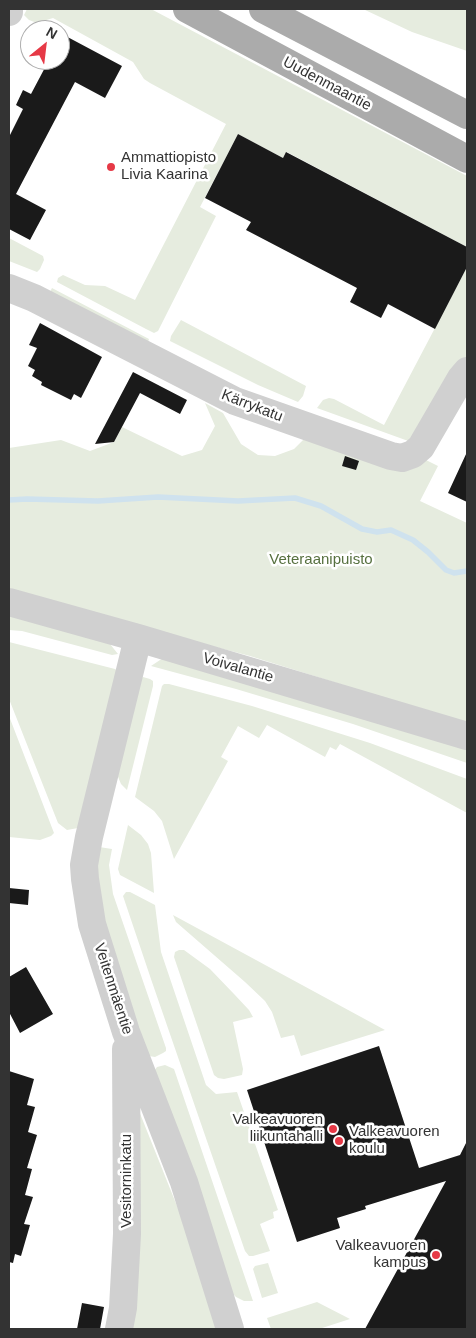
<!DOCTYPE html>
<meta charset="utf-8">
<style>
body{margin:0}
#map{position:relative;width:476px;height:1338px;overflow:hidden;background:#fff;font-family:Helvetica,sans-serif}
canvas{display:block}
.frame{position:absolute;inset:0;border:10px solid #333;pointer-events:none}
.north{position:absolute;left:20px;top:20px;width:50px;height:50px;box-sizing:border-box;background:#fff;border:1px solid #adadad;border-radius:50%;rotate:29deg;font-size:14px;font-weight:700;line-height:20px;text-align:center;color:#333}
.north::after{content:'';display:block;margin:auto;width:18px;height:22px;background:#e63946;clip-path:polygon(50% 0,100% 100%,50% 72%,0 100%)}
</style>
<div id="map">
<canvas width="476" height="1338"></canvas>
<div class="frame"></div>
<div class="north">N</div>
</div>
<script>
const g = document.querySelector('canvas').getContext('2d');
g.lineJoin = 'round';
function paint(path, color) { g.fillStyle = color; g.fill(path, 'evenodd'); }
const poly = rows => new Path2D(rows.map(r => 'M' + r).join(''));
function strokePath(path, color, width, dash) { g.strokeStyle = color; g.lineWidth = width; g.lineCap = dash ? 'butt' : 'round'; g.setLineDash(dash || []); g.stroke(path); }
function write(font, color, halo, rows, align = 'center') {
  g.font = font + ' Helvetica,sans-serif'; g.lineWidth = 5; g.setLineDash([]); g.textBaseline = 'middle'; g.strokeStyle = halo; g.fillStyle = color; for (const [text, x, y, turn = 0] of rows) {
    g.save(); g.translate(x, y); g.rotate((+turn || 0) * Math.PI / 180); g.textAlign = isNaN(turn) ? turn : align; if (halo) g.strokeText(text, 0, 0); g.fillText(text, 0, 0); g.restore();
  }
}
const green = poly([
 [27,9,151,9,467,176,467,247,287,152,283,158,238,134,200,207,216,216,158,331,154,333,146,329,57,282,58,278,63,275,85,285,105,286,135,300,226,124,150,83,144,79,133,62,53,18,37,23,29,20,24,15],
 [363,9,467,9,467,51,412,32],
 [9,238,43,256,44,260,40,269,37,272,9,261],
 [467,267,467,357,449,380,411,442,317,408,323,400,329,398,334,399,384,425],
 [52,288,149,339,148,342,50,292],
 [181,320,306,386,303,396,298,402,258,385,170,341,171,336],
 [205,403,223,413,241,444,258,455,275,456,294,449,308,435,422,458,438,466,420,501,467,523,467,727,385,698,250,656,9,593,9,448,61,440,90,451,114,442,122,427,182,456,202,450,215,426],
 [9,615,110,644,118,654,112,655,22,631,9,630],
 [9,642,115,669,119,672,78,828,67,830,58,823,9,699],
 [163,658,467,746,467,763,353,724,236,689,151,666],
 [143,677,150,679,153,681,153,686,127,790,121,784,116,772,139,680],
 [164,684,169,684,252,706,370,743,467,779,467,813,340,744,336,750,330,747,325,757,267,725,259,738,238,726,221,757,228,761,174,859,162,821,154,811,135,797,162,686],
 [9,716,54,833,51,836,40,840,9,837],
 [128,825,141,835,148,844,151,853,154,893,120,875,118,869],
 [99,847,112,849,109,865,113,894,166,1048,166,1051,163,1053,155,1057,149,1056,112,953,94,889],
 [126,892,130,892,155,905,161,952,206,1085,216,1094,237,1092,278,1210,273,1212,274,1218,260,1224,270,1251,253,1256,249,1256,245,1251,152,982,123,896],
 [173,915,385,1030,301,1056,294,1035,281,1038,272,1012,265,1001,245,982,176,922],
 [179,950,184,950,210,969,234,994,249,1010,253,1017,233,1022,243,1069,242,1075,224,1079,218,1078,214,1075,174,957,175,952],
 [165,1065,174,1069,253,1301,244,1301,236,1297,228,1289,154,1071,157,1067],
 [135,1101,193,1246,218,1329,128,1329],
 [268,1263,278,1293,262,1298,253,1269,255,1266],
 [317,1302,350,1319,319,1329,271,1329,267,1318]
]);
const stream = poly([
 [9,500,27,499,98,501,158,497,238,501,295,498,321,506,362,529,377,532,391,530,413,540,428,552,446,570,454,573,467,571]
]);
const building = poly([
 [60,33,122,66,105,98,75,82,16,194,46,210,30,240,9,229,9,137,23,109,16,105,23,90,31,94,49,60,60,60],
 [238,134,283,158,286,152,467,247,467,267,435,329,388,304,381,318,350,302,357,288,246,230,251,222,205,198],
 [40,323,102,357,81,398,74,394,71,400,41,385,42,382,32,376,35,370,28,366,37,348,29,345],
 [133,372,187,400,180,414,140,393,114,442,95,444],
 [467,452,467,502,448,493],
 [345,456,359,461,356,470,342,466],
 [9,888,29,890,28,905,9,903],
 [26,967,53,1014,20,1033,9,1012,9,977],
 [379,1046,419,1168,460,1155,467,1141,467,1329,365,1329,446,1181,365,1206,366,1209,337,1218,340,1228,297,1242,247,1090],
 [9,1071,34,1079,27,1105,35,1107,28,1132,37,1135,27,1168,32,1169,25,1195,33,1197,24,1224,30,1225,21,1256,15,1254,13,1263,9,1262],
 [82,1303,104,1307,100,1329,77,1329]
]);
const minor = poly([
 [9,12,9,9],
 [9,288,34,298,235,401,391,456,402,458,413,454,421,447,461,378,467,371],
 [9,602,138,638,467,736],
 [138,638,89,837,84,865,85,879,92,924,126,1032,184,1182,230,1329],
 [119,1329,123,1308,127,1234,126,1049]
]);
const major = poly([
 [187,9,467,159],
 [263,9,467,115]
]);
const markers = [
 [111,167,5,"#e63946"],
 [333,1129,5,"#e63946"],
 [339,1141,5,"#e63946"],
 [436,1255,5,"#e63946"]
];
const streetNames = [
 ["Uudenmaantie",327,84,28],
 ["Kärrykatu",252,406,21],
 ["Voivalantie",238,668,16],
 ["Veitenmäentie",113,989,72],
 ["Vesitorninkatu",127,1181,-90]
];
const poiNames = [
 ["Ammattiopisto",121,158],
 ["Livia Kaarina",121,175],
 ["Valkeavuoren",323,1120,"right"],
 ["liikuntahalli",323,1137,"right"],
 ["Valkeavuoren",349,1132],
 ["koulu",349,1149],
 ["Valkeavuoren",426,1246,"right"],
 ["kampus",426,1263,"right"]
];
const parkNames = [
 ["Veteraanipuisto",321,560]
];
paint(green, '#e6ecdf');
strokePath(stream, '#cfe2ee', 5.5);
paint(building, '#1a1a1a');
strokePath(minor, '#d0d0d0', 28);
strokePath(major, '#ababab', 28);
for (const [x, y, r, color] of markers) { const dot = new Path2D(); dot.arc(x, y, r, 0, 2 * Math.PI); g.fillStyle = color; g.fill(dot); strokePath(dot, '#fff', 2); }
write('15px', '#333', '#fff', streetNames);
write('15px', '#333', '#fff', poiNames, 'left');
write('15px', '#56703f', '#fff', parkNames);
</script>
